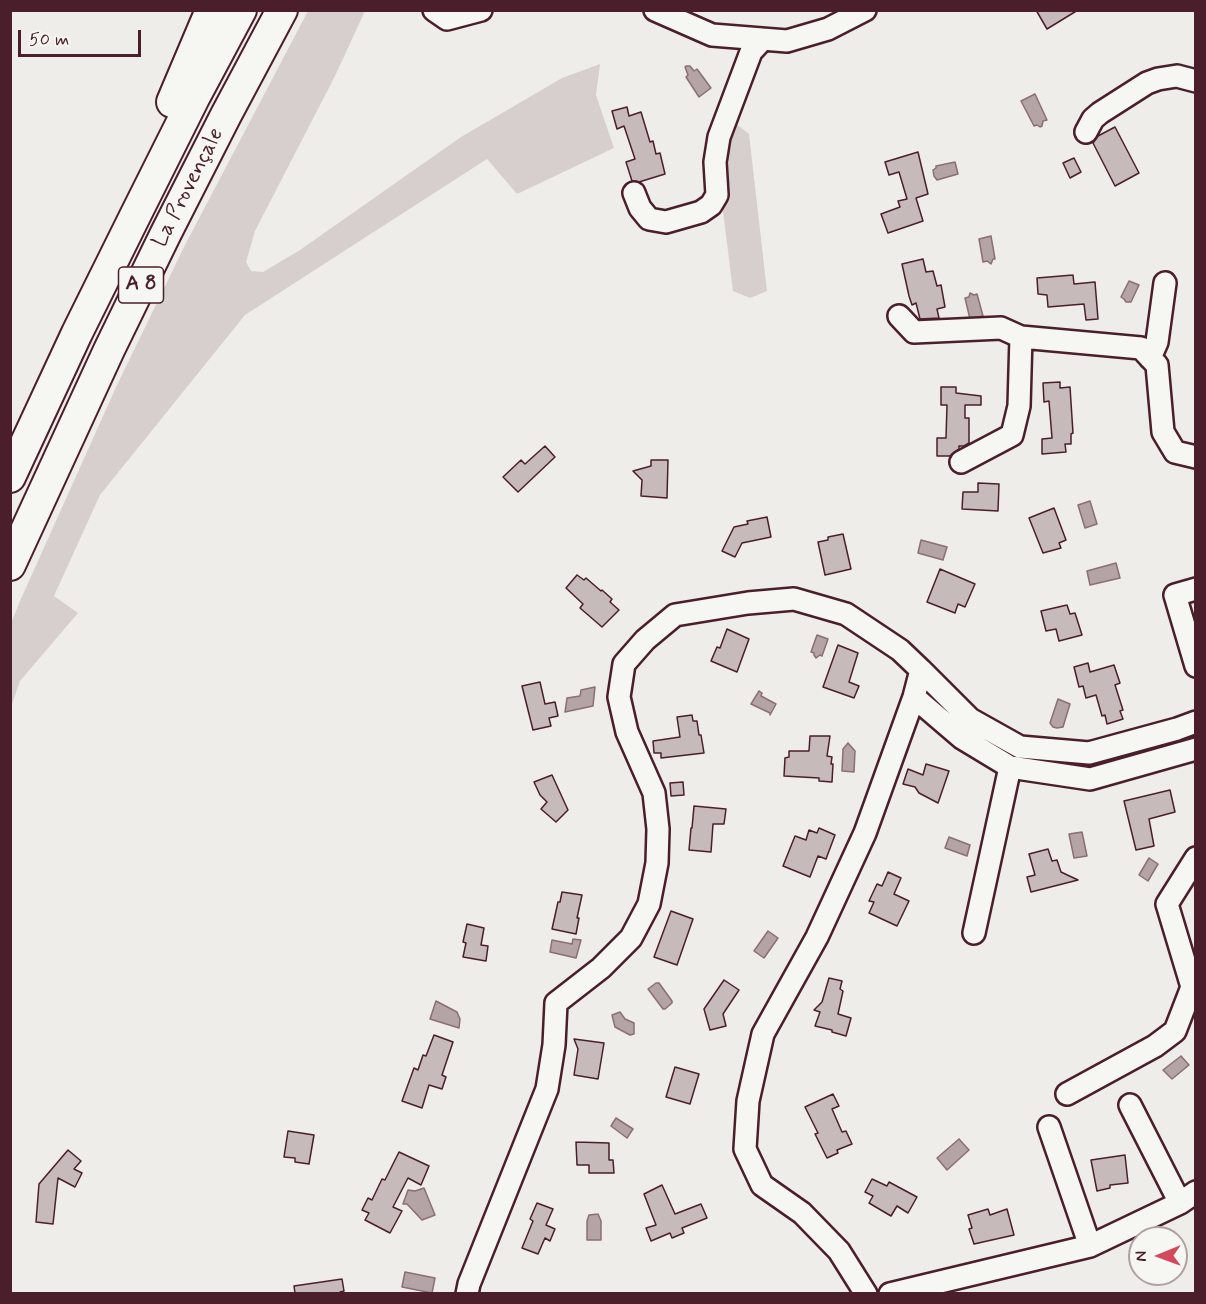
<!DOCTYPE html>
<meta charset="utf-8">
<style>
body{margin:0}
#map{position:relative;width:1206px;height:1304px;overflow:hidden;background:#efedea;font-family:Mynerve,sans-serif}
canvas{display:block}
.frame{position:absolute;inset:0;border:12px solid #4a1f2b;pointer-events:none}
.north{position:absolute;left:1128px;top:1226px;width:60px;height:60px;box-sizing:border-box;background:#f6f6f2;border:2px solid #b1a0a2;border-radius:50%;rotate:269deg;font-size:16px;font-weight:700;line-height:24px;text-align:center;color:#4a1f2b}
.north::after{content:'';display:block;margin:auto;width:21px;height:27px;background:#d1495b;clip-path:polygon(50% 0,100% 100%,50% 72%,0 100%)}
.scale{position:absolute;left:18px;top:30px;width:123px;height:27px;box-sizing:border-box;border:3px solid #4a1f2b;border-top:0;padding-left:8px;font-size:18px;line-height:21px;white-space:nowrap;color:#4a1f2b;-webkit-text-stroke:4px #f6f6f2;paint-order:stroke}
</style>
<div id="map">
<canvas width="1206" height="1304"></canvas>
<div class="frame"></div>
<div class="north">N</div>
<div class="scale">50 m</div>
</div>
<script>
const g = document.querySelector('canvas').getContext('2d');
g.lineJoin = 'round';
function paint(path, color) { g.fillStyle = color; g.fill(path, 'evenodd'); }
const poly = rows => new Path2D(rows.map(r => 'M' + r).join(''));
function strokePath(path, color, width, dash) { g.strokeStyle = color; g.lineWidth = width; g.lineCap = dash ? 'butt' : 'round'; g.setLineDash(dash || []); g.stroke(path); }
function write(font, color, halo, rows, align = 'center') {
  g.font = font + ' Mynerve,sans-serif'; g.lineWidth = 5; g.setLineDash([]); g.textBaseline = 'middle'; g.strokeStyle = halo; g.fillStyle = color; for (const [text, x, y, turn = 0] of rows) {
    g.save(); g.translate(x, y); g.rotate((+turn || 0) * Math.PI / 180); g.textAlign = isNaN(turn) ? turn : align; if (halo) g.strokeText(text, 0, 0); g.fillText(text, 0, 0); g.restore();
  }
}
const green = poly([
 [308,11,365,11,335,76,255,231,246,262,251,271,263,272,300,250,461,137,562,78,600,64,596,95,614,148,517,194,487,159,245,315,100,495,54,596,78,613,20,681,11,707,11,623,20,601,117,385,185,245],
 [735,123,749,134,767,291,750,298,733,291,723,211,721,159]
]);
const water = poly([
 [686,66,690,66,694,71,697,69,711,88,699,97,686,77,688,75,685,67,686,66],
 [1035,94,1047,120,1043,121,1042,126,1040,127,1037,125,1034,126,1021,101,1035,94],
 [955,162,958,174,937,180,934,176,933,170,936,168,936,166,955,162],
 [991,236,995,259,993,259,991,264,987,261,983,262,979,239,991,236],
 [1129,281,1139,285,1131,302,1126,302,1124,299,1121,297,1129,281],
 [970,293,974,295,977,294,983,316,970,319,965,298,969,297,970,293],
 [1090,501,1097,524,1085,528,1078,505,1090,501],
 [921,540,947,547,943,560,918,553,921,540],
 [1116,563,1120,578,1090,585,1087,571,1116,563],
 [817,635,828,639,822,656,820,655,816,658,814,655,814,653,811,652,817,635],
 [595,687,593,706,565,712,567,698,580,696,581,690,595,687],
 [759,691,762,693,761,696,776,704,770,715,770,713,751,704,759,691],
 [1058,699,1070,704,1063,727,1057,728,1053,727,1050,723,1058,699],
 [848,743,855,751,854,772,842,771,843,749,848,743],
 [1082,832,1087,856,1074,858,1069,834,1082,832],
 [949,837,970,845,967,856,945,848,949,837],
 [1149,858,1158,864,1148,881,1139,875,1149,858],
 [768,931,778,938,764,958,754,951,768,931],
 [573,939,581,940,576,958,550,952,552,940,572,944,573,939],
 [656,983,659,983,672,1001,672,1003,665,1009,663,1009,648,989,656,983],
 [436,1001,457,1012,460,1019,459,1028,430,1019,436,1001],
 [620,1012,625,1019,634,1023,634,1034,630,1035,615,1027,612,1015,620,1012],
 [1181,1056,1189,1065,1172,1079,1163,1070,1181,1056],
 [616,1118,633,1129,627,1138,611,1126,616,1118],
 [959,1139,969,1150,947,1170,937,1158,959,1139],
 [424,1188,435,1215,422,1220,407,1204,403,1204,408,1190,415,1191,424,1188],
 [598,1214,601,1221,601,1240,587,1240,587,1221,589,1215,598,1214],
 [405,1272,435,1278,432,1293,402,1287,405,1272]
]);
const building = poly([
 [1036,10,1078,10,1047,29,1036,10],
 [627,107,629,116,641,112,650,142,653,141,656,154,660,153,665,174,639,182,632,181,626,162,635,159,624,126,617,129,612,111,627,107],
 [1115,127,1139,173,1115,186,1093,143,1098,136,1115,127],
 [918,152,928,194,916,198,923,221,888,233,881,214,900,207,898,201,907,199,899,172,889,175,885,162,918,152],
 [1074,158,1081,172,1070,178,1063,163,1074,158],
 [923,259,926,272,933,271,937,286,941,285,945,307,937,309,939,318,920,319,916,303,912,305,909,296,902,264,923,259],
 [1073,275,1074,284,1095,282,1098,319,1086,320,1084,304,1048,307,1047,295,1038,294,1037,278,1073,275],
 [1060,382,1060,388,1070,387,1073,433,1071,434,1071,444,1065,444,1066,452,1042,454,1042,439,1052,438,1049,401,1044,402,1043,383,1060,382],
 [941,387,956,387,956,393,981,396,981,405,965,405,965,418,969,418,969,443,964,446,959,446,959,449,950,456,937,456,937,438,946,438,947,405,941,405,941,387],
 [545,446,555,457,518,492,503,477,521,460,525,464,545,446],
 [651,460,668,460,667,498,641,496,642,480,633,471,651,466,651,460],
 [978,483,999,484,998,511,962,509,963,492,978,492,978,483],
 [1054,508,1066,540,1059,543,1061,548,1043,553,1029,518,1054,508],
 [767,517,771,537,742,543,735,557,722,551,734,527,748,524,747,521,767,517],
 [843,534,851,569,825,575,818,542,828,540,828,537,843,534],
 [940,569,975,584,965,607,958,604,955,613,927,602,940,569],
 [577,575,584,580,586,578,601,591,602,590,612,599,610,602,619,610,602,627,580,608,583,604,566,588,577,575],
 [1067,605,1070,614,1075,613,1082,635,1059,641,1056,629,1046,631,1041,611,1067,605],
 [727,629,749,639,737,672,711,661,717,647,720,648,727,629],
 [838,645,858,653,849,682,859,686,854,698,823,687,838,645],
 [1088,663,1090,672,1114,665,1120,683,1115,685,1123,710,1120,711,1123,719,1107,724,1105,715,1102,716,1096,695,1086,698,1083,686,1079,687,1074,667,1088,663],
 [540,682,545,704,555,702,558,716,549,718,551,726,533,730,522,686,540,682],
 [692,715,693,721,697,721,699,735,701,735,704,753,661,758,661,753,654,753,653,741,680,737,677,717,692,715],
 [810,736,830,736,827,756,832,757,831,764,833,764,832,782,819,781,819,778,784,776,785,758,789,757,789,751,809,751,810,736],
 [926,764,949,771,938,803,919,793,915,787,903,784,908,769,923,775,926,764],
 [552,775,568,810,556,822,541,809,547,802,540,795,534,782,552,775],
 [683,782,684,795,671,796,670,783,683,782],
 [1170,790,1175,812,1149,819,1154,846,1136,850,1124,801,1170,790],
 [694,806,726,809,724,824,713,824,711,852,689,850,691,828,692,828,694,806],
 [819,828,835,835,826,859,818,856,810,877,783,866,795,836,806,840,809,830,817,833,819,828],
 [1048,849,1052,861,1057,860,1061,872,1078,880,1031,892,1027,877,1035,875,1029,854,1048,849],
 [888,872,901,878,894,894,909,901,897,926,869,913,874,902,869,901,877,884,882,886,888,872],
 [562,892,582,895,577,918,579,918,576,934,552,929,558,902,560,902,562,892],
 [671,911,693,919,677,965,654,957,671,911],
 [467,924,484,928,481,945,488,946,486,961,463,957,466,943,463,942,467,924],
 [829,978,842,981,840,989,843,991,838,1014,851,1018,846,1036,832,1032,832,1030,815,1026,820,1012,814,1010,822,1002,829,978],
 [724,980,739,990,723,1014,726,1026,710,1030,704,1009,724,980],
 [434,1035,453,1042,442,1075,446,1077,442,1089,429,1085,422,1108,402,1101,414,1068,418,1070,423,1055,426,1056,434,1035],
 [574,1039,604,1043,598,1079,574,1075,578,1049,574,1039],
 [675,1067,699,1074,690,1104,666,1097,675,1067],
 [833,1094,839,1106,832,1109,842,1132,846,1131,852,1144,837,1150,838,1153,827,1158,815,1134,818,1133,805,1107,833,1094],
 [288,1131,314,1135,309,1164,295,1162,295,1158,284,1157,288,1131],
 [576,1142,609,1143,609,1160,613,1160,614,1173,589,1173,589,1165,577,1165,576,1142],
 [68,1150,81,1161,74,1169,82,1173,75,1187,58,1178,53,1224,36,1222,39,1184,68,1150],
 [399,1152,429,1166,421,1185,408,1178,393,1207,402,1211,390,1233,365,1220,369,1213,362,1210,368,1198,372,1200,382,1179,385,1180,399,1152],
 [1125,1155,1128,1183,1110,1185,1110,1188,1097,1191,1091,1160,1125,1155],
 [872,1179,887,1186,889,1182,917,1197,908,1213,897,1206,891,1216,869,1203,873,1196,865,1192,872,1179],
 [662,1185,675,1214,701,1204,707,1218,682,1228,684,1233,672,1238,670,1233,651,1241,646,1228,656,1225,644,1194,662,1185],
 [537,1203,553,1209,546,1225,555,1229,550,1241,545,1238,538,1254,522,1248,533,1221,530,1219,537,1203],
 [988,1209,990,1215,1007,1209,1014,1235,974,1244,969,1229,972,1228,968,1215,988,1209],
 [342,1279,344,1291,340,1292,340,1293,295,1293,294,1286,342,1279]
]);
const minor = poly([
 [434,10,447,19,481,10],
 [655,10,712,35,787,41,828,29,865,10],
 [1086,132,1093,119,1100,113,1147,83,1158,79,1177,76,1196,81],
 [634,193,640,208,649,219,666,222,701,212,711,205,717,195,715,162,719,137,751,52,763,39],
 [899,316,914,332,1001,328,1021,337,1141,348,1157,365,1163,432,1175,452,1196,457],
 [1150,358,1157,342,1165,283],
 [961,462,1012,435,1019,406,1021,337],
 [1196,589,1175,595,1196,666],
 [921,670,970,719,1020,747,1089,753,1177,729,1196,722],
 [914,697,962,738,1010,767,1090,779,1196,749],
 [974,933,1010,767],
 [1067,1094,1155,1046,1175,1031,1192,987,1167,904,1196,858],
 [1130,1105,1180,1203],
 [1049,1127,1090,1246],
 [467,1294,469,1284,547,1089,554,1045,556,1003,601,968,631,938,649,904,657,863,658,829,654,793,627,732,619,697,624,664,645,640,675,615,748,603,794,599,846,614,900,650,921,670,914,697,865,833,817,937,763,1034,748,1101,745,1149,762,1185,802,1213,839,1251,866,1294],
 [890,1294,1090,1246,1180,1203,1196,1192]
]);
const highway = poly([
 [172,102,211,10],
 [10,477,77,333,135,216,194,98,241,10],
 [10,565,109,350,166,233,226,115,282,10]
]);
const shields = [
 [141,285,45]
];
const shieldNames = [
 ["A 8",141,285]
];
const streetNames = [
 ["La Provençale",189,188,-63]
];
paint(green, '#d7cfce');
paint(water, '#b4a4a5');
strokePath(water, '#8a6f74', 1.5);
paint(building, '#c6babb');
strokePath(building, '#4a1f2b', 1.5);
strokePath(minor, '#4a1f2b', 26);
strokePath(highway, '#4a1f2b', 34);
strokePath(minor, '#f6f6f2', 21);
strokePath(highway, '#f6f6f2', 30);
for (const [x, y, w] of shields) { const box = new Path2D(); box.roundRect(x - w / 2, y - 18, w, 36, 4.5); g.fillStyle = '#f6f6f2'; g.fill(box); strokePath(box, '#4a1f2b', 1.5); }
write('bold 21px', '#4a1f2b', null, shieldNames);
write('22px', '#4a1f2b', '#f6f6f2', streetNames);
</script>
